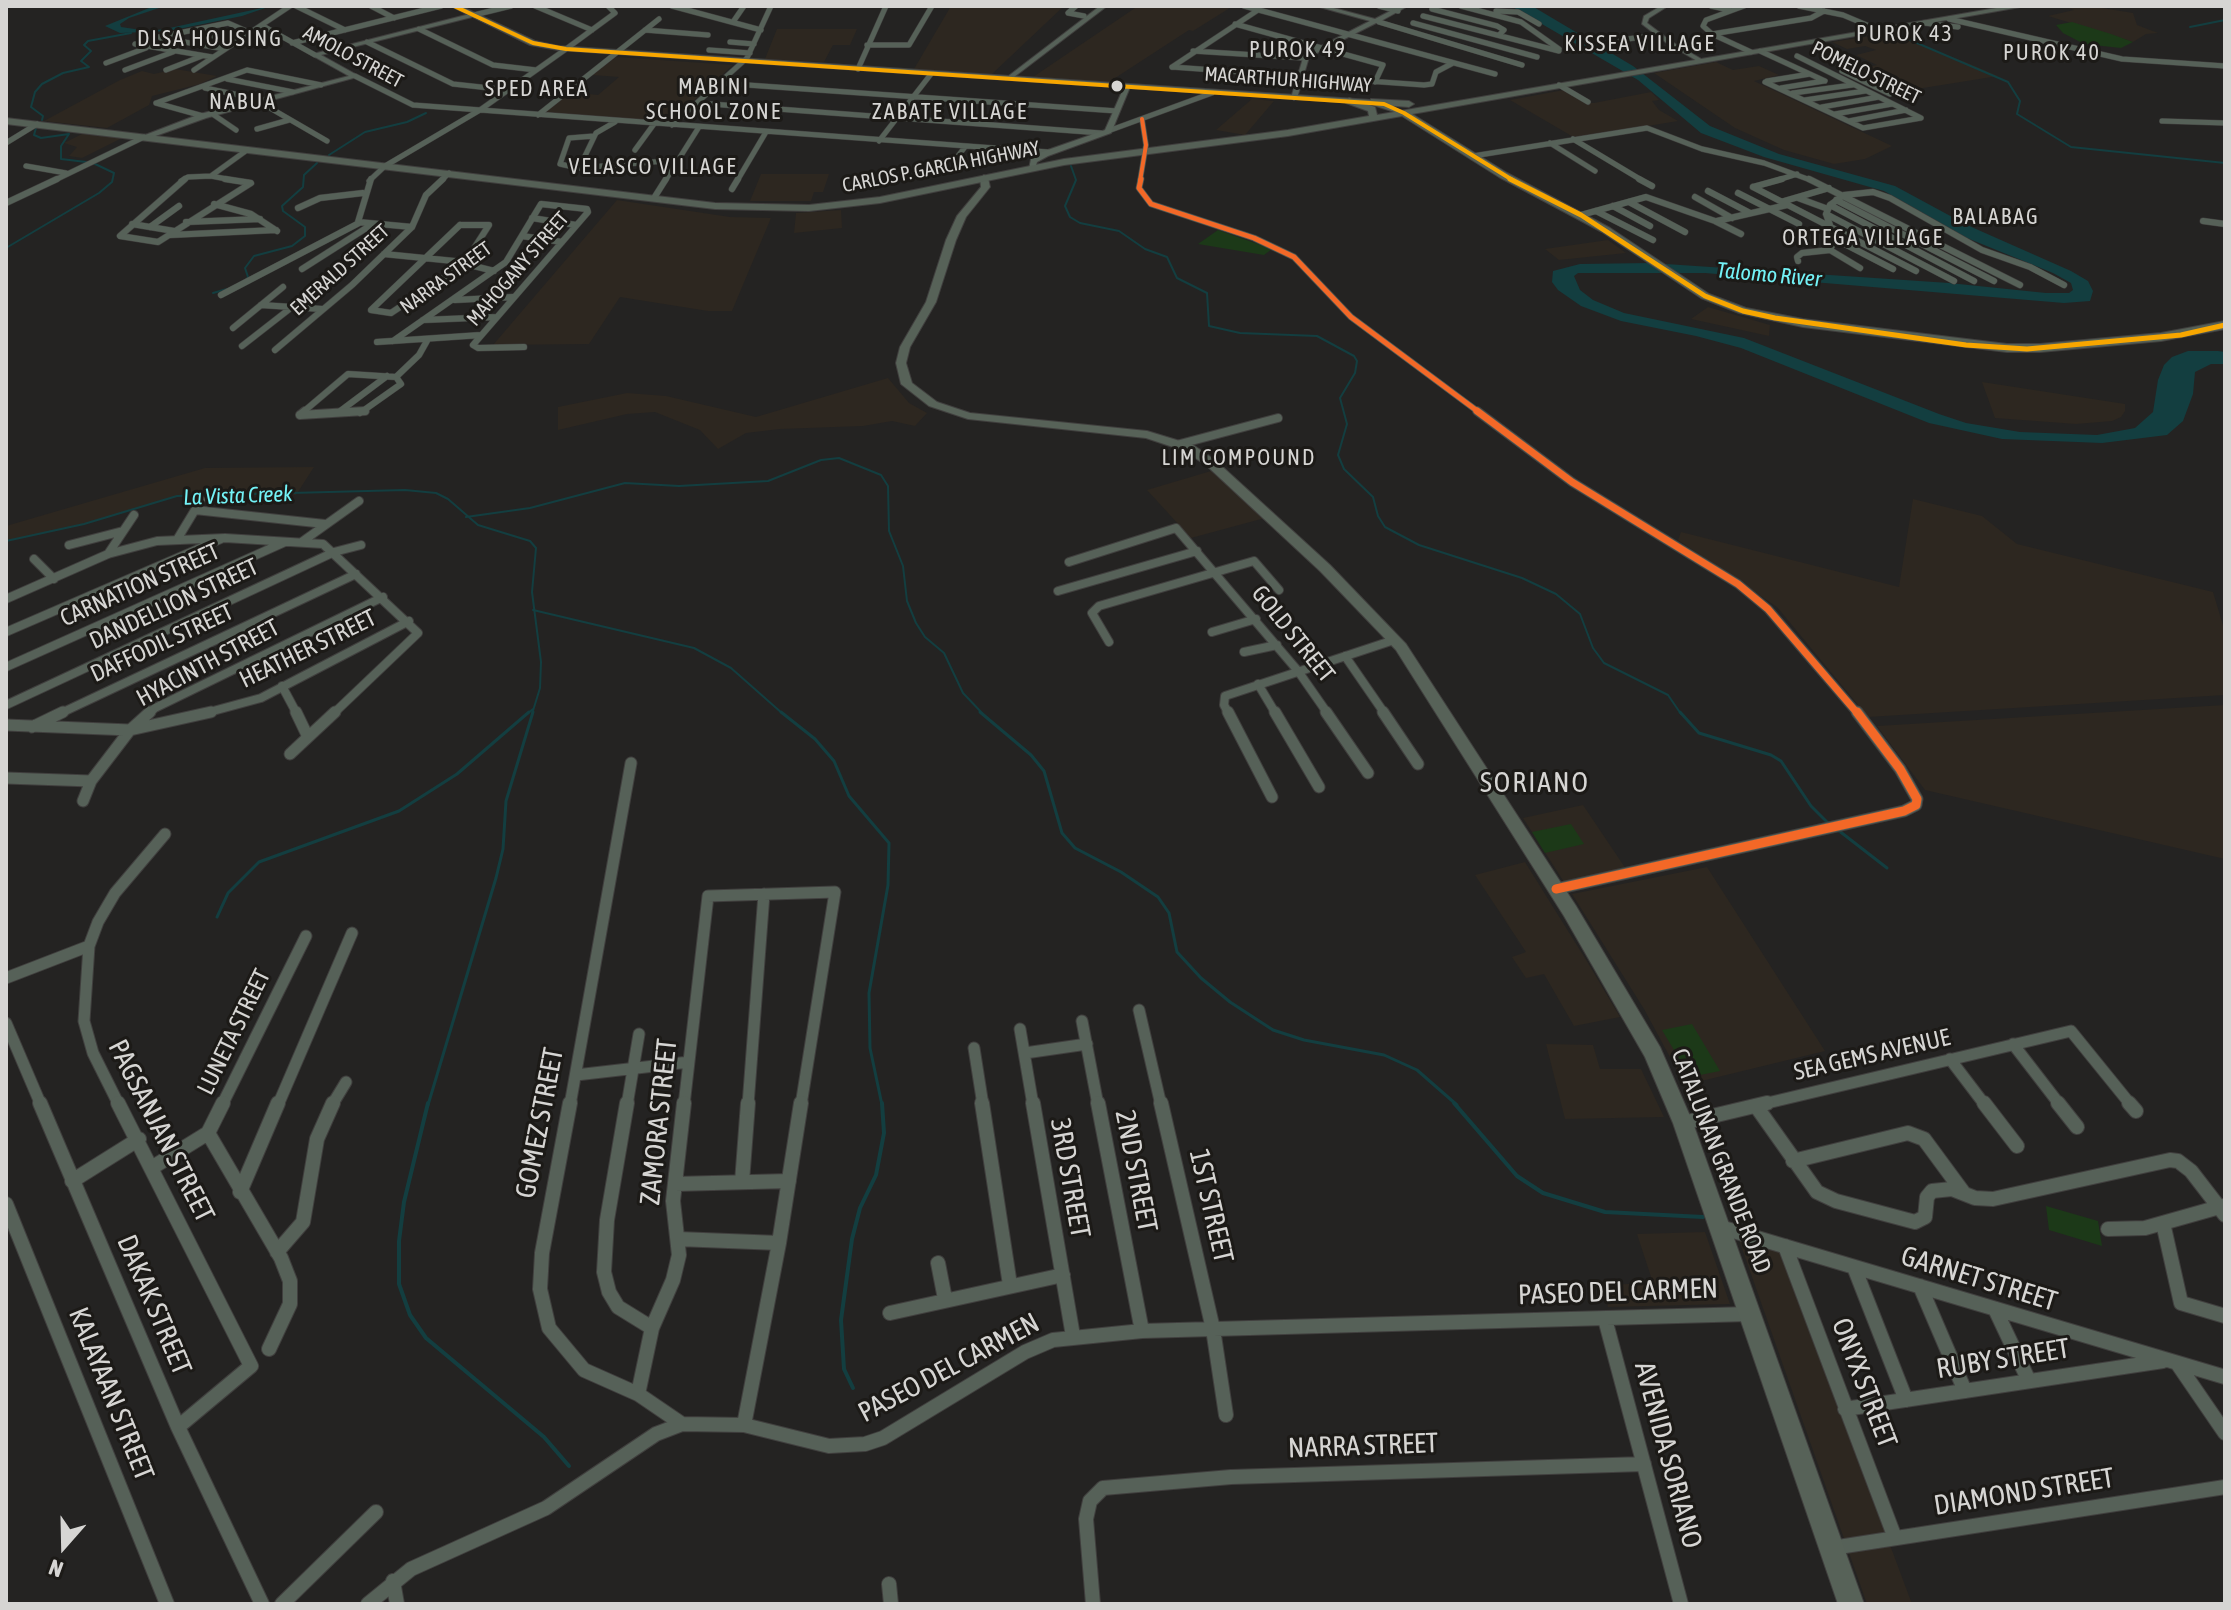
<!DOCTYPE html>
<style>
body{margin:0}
#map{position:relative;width:2231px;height:1610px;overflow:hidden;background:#242322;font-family:"Asap Condensed",sans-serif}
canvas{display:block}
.frame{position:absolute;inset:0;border:8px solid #d6d5d3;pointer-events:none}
.north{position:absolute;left:24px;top:1506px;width:80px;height:80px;-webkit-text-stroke:6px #1c1a17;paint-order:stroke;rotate:200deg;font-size:22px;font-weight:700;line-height:32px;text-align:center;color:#d6d5d3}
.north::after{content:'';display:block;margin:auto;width:28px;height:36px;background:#d6d5d3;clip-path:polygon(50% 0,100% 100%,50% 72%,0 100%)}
</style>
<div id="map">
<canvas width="2231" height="1610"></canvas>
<div class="frame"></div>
<div class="north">N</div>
</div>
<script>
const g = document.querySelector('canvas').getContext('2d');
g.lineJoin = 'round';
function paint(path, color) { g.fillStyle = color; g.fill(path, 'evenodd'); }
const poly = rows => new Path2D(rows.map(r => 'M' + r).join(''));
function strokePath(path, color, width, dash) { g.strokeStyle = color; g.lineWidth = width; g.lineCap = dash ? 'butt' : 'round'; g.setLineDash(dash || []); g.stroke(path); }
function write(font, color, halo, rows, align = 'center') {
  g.font = font + ' "Asap Condensed",sans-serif'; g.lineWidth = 6; g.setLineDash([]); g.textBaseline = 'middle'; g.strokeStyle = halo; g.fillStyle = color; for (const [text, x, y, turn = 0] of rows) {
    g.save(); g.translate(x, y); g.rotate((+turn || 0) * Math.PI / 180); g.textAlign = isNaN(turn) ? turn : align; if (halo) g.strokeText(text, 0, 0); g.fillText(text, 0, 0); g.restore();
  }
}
const built = poly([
 [951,6,1064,6,992,74,914,69],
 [1138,6,1233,6,1193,31,1189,30,1109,82,1033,77],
 [2063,6,2090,6,2133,13,2137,25,2158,33,2146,34,2133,42,2048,16,2074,10],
 [777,29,857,29,850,45,833,45,824,62,765,59],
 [1890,33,1968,63,1998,76,1892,93,1846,71,1877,65,1856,55,1876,50,1865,46,1847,49,1832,42],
 [616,57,733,65,669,123,543,113,570,92,598,95,619,77,592,75],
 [1716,62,1733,70,1759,66,1779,75,1754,81,1892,146,1865,159,1834,164,1784,150,1735,128,1654,73],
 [175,69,217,76,200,84,152,96,149,105,107,128,44,121,120,80,142,71,154,74],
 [1564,90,1585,103,1594,103,1651,92,1659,100,1652,101,1659,110,1678,121,1575,138,1510,100],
 [1252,99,1274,101,1245,135,1216,130],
 [82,134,122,138,82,158,69,156,77,147,64,143],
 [761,174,829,174,823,192,814,192,811,201,750,201],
 [617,200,730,217,771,218,732,311,708,311,620,297,589,344,493,345],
 [841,210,842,228,794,233,796,213],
 [1608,240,1626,253,1559,260,1545,249],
 [1708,307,1770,325,1769,336,1691,319],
 [888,378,909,403,927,413,915,426,892,421,863,426,780,429,746,433,718,449,700,430,655,412,627,414,558,430,558,407,627,393,666,396,756,417],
 [1982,382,2125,404,2125,411,2121,417,2112,421,2076,424,1995,418],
 [314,467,296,495,177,496,84,524,6,541,6,526,205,468],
 [1211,471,1265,518,1191,538,1147,490],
 [1913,499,1982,516,2017,544,2213,592,2225,632,2225,695,1868,717,1777,607,1678,540,1681,532,1899,587],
 [2225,705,2225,859,1925,790,1877,726],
 [1583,805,1626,869,1564,882,1523,818],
 [1525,862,1588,963,1620,1017,1574,1026,1544,974,1526,978,1512,957,1526,952,1475,875],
 [1707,867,1825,1051,1685,1085,1644,1009,1572,894],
 [1546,1044,1593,1045,1600,1069,1641,1069,1664,1117,1565,1119],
 [1705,1232,1730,1304,1608,1307,1602,1285,1653,1283,1637,1234],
 [1738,1237,1780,1250,1912,1604,1867,1604]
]);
const green = poly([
 [2072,22,2111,34,2133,42,2121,48,2084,44,2063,33,2056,25],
 [1218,230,1272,249,1264,255,1198,244],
 [1571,824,1584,844,1545,853,1532,832],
 [1692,1024,1720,1071,1690,1077,1662,1030],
 [2046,1206,2098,1221,2102,1246,2049,1230]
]);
const water = poly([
 [154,6,165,6,129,18,120,24,121,27,148,31,165,29,271,6,242,16,169,31,120,33,105,26],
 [1511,6,1532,6,1633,66,1710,126,1779,154,1895,186,1967,225,2071,271,2088,281,2093,291,2090,301,2064,303,1705,273,1578,273,1574,276,1580,290,1593,300,1624,313,1744,338,1939,414,1966,423,2020,432,2097,435,2135,428,2153,412,2158,380,2164,365,2172,357,2188,351,2218,351,2225,352,2225,364,2211,364,2195,372,2193,394,2183,421,2167,435,2102,443,2002,439,1929,423,1741,348,1696,336,1621,321,1581,306,1558,290,1552,282,1553,271,1580,264,1651,263,1949,283,2046,293,2069,293,2073,290,2071,283,2053,273,1967,238,1884,191,1764,157,1701,133,1638,80]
]);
const streamFar2 = poly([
 [2190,27,2225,20],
 [1896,34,2008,82,2020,101,2017,114,2071,147,2225,163],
 [42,120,43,116,31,107,35,92,42,84,63,73,89,67,81,61,91,51,84,45,88,41,131,33],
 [36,128,34,135,41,138,69,134,61,146,61,159,86,162],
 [329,155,365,132,407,122,426,113],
 [1071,166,1076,180,1065,206,1070,217,1080,223,1119,231,1145,249,1167,257,1177,278,1207,293,1209,326,1240,333,1317,336,1354,356,1357,361,1355,373,1340,398,1347,424,1338,455,1344,469,1373,497,1378,516,1385,527,1419,545,1522,578,1556,594,1580,614,1593,648,1604,663,1668,695,1681,714],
 [6,248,99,193,112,182,114,173,93,163],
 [245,281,248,277,245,268,254,256,292,246,305,236,305,227,283,211,282,206,303,187,304,175,317,163],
 [213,293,227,289],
 [466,517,530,508,625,483,679,486,768,481,821,460,839,458,881,475,888,486,889,531,903,566,907,601,916,623,925,637,944,653,963,693,983,714],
 [6,541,84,524,177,496,405,490,436,493,448,499,478,525,530,541,536,548,532,592,541,662,540,688,532,714],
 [533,610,694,648,731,668,783,714],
 [527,714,533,709]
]);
const streamFar1 = poly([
 [781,712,815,739,834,761,849,796,889,843,888,885,869,993,870,1048,882,1105],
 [980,712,1031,755,1044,771,1062,833,1075,848,1121,872,1158,897,1169,913,1177,952,1201,978,1230,1002,1273,1030,1304,1040,1384,1055,1417,1070,1457,1105],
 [1680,712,1699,733,1771,755,1781,761,1811,806,1829,824],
 [1838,830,1887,868],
 [217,917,228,893,259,862,399,811,457,774,529,712],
 [428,1105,496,878,503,849,506,801,533,712]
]);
const stream = poly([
 [428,1103,404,1202,399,1241,399,1284,410,1315,426,1338,544,1437,569,1466],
 [1454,1103,1517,1176,1543,1193,1605,1212,1703,1217],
 [853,1388,844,1369,841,1320,852,1239,860,1208,876,1175,884,1133,882,1103]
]);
const minorFar4 = poly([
 [296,6,345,30],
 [371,6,394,18],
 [535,6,592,30],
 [672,6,761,30],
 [1076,6,1068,13,1084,16],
 [1244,6,1495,74],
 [1379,6,1398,11],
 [1461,6,1521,22,1559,49],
 [1711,6,1729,10],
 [1744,6,1706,20,1703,26,1712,34,1751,52],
 [1799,6,1843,15,1881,31],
 [1432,9,1497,26,1504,30,1499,35],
 [1496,11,1518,12,1539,24],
 [474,15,511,6],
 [1423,16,1559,51],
 [1949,19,2122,59,2225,66],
 [733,22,744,6],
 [1379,22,1522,65],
 [1413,23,1537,57],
 [1924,23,1958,27],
 [1235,24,1383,65,1375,82],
 [263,26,315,55],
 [419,29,493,65,536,70],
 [645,30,708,35],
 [195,33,240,40],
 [1712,34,1811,18,1824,11],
 [159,37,228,23,251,33],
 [161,38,225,49],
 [367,42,453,84,508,90],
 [730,42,754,44],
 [292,43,441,6],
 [135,44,212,57],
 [867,45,909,45,932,6],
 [709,50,750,53],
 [1619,50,1616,45,1620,40,1657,35],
 [1193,51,1304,58],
 [1760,51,1825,81],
 [1797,56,1921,118],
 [106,63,146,48],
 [1172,67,1424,85,1432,84,1436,72,1453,63],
 [1172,67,1258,10],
 [858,69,886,6],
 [125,70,173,52],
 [166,70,202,56],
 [194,70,290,6],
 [1842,71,1890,94],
 [355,76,413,105,1048,152],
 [227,79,293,92],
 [1767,81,1810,74],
 [1765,82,1863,128,1921,118],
 [719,83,1117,111],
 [1559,85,1588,102],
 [205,88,263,100],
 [1781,88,1824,81],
 [1793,93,1852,85],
 [1805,100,1865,91],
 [258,101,327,141],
 [156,103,247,70,321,85],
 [156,103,203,116],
 [697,103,1101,133],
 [1822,107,1879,97],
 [211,113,236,130],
 [1835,114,1892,104],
 [538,115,659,19],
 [1849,121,1906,110],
 [2162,121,2225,123],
 [672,125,747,58,771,6],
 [257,129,289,120],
 [1108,131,1212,93],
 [594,136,569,138,560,164,578,168,677,160],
 [1573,139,1643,181],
 [879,141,931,74],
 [6,143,37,124],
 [1550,143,1595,171],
 [635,150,654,124],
 [1473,156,1647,128,1702,149,1764,163,1813,181],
 [584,158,596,133,615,122],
 [954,161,965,147],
 [26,166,66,173],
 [211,176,247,150],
 [53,181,144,137],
 [181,181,188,177,211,176,237,181],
 [369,181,385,166,480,110,566,49,615,13,608,6],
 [441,181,449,173],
 [665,181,699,127],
 [737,181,766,132],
 [1140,181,1146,145,1142,119],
 [1775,181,1797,174]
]);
const minorFar3 = poly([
 [185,179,120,236,158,242,251,183,225,179],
 [371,179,358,222,412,227],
 [1141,179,1139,188,1151,204,1254,238,1294,257,1351,317,1480,413],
 [1639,179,1652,186],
 [1809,179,2020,285],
 [1753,187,1916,271],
 [1753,187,1782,179],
 [732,189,738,179],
 [1708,191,1750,213],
 [1738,193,1799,224],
 [1695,197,1732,218],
 [654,198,666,179],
 [1798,198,1828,209],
 [1836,200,1994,281],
 [1629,202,1685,232],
 [1781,202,1829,188],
 [6,203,57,179],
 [214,204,251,214,277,231],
 [1830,205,1974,281],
 [1613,206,1650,226],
 [298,208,320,198,363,193],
 [1596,211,1653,240],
 [1826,214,1954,281],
 [1581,215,1646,197,1715,221,1741,234],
 [532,218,576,225],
 [1717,221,1787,205],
 [2203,221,2225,224],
 [186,222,260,219],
 [132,224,174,231],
 [460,225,489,225,464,264,391,313,371,310,460,225],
 [150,227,179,206],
 [170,235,276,230],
 [522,236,562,242],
 [1835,239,1893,269],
 [1830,250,1835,239,1826,214,1830,205,1844,195,1873,192,1890,198,1982,250,2030,267,2064,285],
 [384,254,454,261,494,271],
 [1798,261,1797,257,1802,253,1830,250,1860,268],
 [302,269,371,225],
 [221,295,359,223],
 [455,300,513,297],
 [261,305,322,309],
 [423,320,496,317],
 [233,328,283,287],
 [393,341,506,262,541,204,587,209,588,212,473,345,478,348,524,347],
 [377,342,481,335],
 [242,346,292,307],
 [275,350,352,285,412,227,426,195,443,179],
 [339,412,387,376],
 [302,413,348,374,396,377,419,355,428,339],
 [360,413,401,384,396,377]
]);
const minorFar2 = poly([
 [1477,411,1572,482,1738,584,1768,609,1858,714],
 [300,415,305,411],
 [300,415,365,411],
 [1180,444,1278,418],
 [195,510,325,524],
 [178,538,201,500],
 [303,541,359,501],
 [69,545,123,531],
 [108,554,134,515],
 [34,559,54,579],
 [1069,562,1176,528,1298,671,1328,714],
 [1058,591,1197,551],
 [6,599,108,554,157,541,225,538,323,544,418,633,333,714],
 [6,632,221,539],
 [1212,632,1256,619],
 [1109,642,1092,613,1099,606,1254,561,1279,590],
 [1244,652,1277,645],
 [1345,656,1385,714],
 [6,667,285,542],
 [1258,684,1276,714],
 [282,686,297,714],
 [6,705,334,552,361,545],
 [59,714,356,574],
 [148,714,155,708,383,597],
 [202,714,261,698,409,621],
 [1229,714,1224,705,1225,696,1394,640]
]);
const minorFar1 = poly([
 [296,712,308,737],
 [1228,712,1272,797],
 [1275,712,1319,787],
 [1326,712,1368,773],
 [1383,712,1418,764],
 [6,725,130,730,211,712],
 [32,727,63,712],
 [290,754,335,712],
 [6,778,91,781],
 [83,801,91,781,130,730,150,712],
 [1556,889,1904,811,1916,805,1917,799,1900,769,1857,712],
 [6,978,89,946],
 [1139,1010,1161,1105],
 [1082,1021,1098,1105],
 [6,1023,41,1105],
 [1020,1029,1033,1105],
 [2013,1044,2060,1105],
 [974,1048,983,1105],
 [1025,1053,1087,1044],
 [1950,1059,1985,1105],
 [576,1075,689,1062],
 [119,1105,93,1053,84,1021,89,946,98,922,115,893,165,834],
 [222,1105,306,936],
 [278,1105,352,933],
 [332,1105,346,1082],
 [570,1105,631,763],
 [627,1105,639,1034],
 [684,1105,708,896,835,892,801,1105],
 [748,1105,764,894],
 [1759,1105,2071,1031,2131,1105]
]);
const minor = poly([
 [40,1103,178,1427,262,1604],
 [118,1103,251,1366,178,1427],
 [570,1103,542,1253,540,1289,549,1328,584,1370,638,1394,682,1424],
 [627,1103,607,1220,604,1272,609,1292,618,1307,652,1328],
 [982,1103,1010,1285],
 [1033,1103,1073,1336],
 [1098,1103,1142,1331],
 [1161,1103,1213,1329,1226,1415],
 [1984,1103,2017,1146],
 [2058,1103,2077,1127],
 [2129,1103,2136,1111],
 [1756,1106,1817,1192,1836,1201,1915,1222,1925,1217,1927,1197,1932,1191,1952,1189,1975,1198,1993,1199,2170,1160,2178,1161,2191,1171,2225,1215],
 [1683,1123,1767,1103],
 [208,1133,281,1258,290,1281,290,1304,269,1349],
 [1793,1161,1908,1133,1924,1139,1963,1192],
 [153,1167,208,1133,223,1103],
 [72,1181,139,1139],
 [742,1182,748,1103],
 [675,1184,789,1181],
 [240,1192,278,1103],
 [6,1204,167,1604],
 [2163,1223,2181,1303,2225,1316],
 [1720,1227,2225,1377],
 [2108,1229,2145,1228,2223,1206],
 [678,1239,779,1243],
 [1785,1246,1895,1538],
 [277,1252,303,1222,317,1139,333,1103],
 [938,1263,945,1299],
 [1854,1267,1906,1400],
 [1920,1286,1965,1391],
 [1995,1309,2029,1381],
 [890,1313,1063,1275],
 [1605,1319,1681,1604],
 [2177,1363,2225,1433],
 [638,1394,652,1328,673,1280,679,1255,673,1201,684,1103],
 [1845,1409,2163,1361],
 [744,1425,779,1243,801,1103],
 [1832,1548,2225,1487],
 [393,1581,397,1604],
 [889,1584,891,1604],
 [282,1604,376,1512],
 [368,1604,411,1569,546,1508,656,1434,682,1424,744,1425,829,1446,865,1444,883,1438,1025,1352,1053,1340,1142,1331,1749,1314],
 [1093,1604,1086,1519,1090,1501,1103,1488,1231,1477,1644,1464]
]);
const tertiary = poly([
 [1100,6,1107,6,1010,80,1006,80,1006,78,1100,6],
 [1316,6,1326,6,1375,19,1400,6,1408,6,1381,21,1381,23,1376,23,1309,57,1297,98,1294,100,1291,98,1304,55,1370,21,1316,6],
 [1661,6,1668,6,1649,18,1647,23,1672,42,1703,60,1703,62,1699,62,1668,44,1642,24,1644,16,1661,6],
 [474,13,476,16,321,55,357,75,357,77,206,118,147,139,140,137,200,114,349,76,313,56,313,54,474,13]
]);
const secondary = poly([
 [1127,85,1130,87,1111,133,1048,156,1037,162,1035,169,1029,169,1031,159,1042,152,1105,130,1124,87,1127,85]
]);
const primary = poly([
 [451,6,460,6,535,41,558,46,1371,100,1408,113,1404,115,1370,104,558,50,530,45,451,6],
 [984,175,988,178,990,187,966,217,956,240,936,302,910,347,906,363,912,383,937,402,970,413,1147,431,1193,445,1215,460,1330,565,1406,644,1576,906,1660,1047,1693,1123,1864,1604,1838,1604,1673,1123,1645,1057,1564,916,1396,650,1320,571,1207,466,1185,451,1146,438,968,419,929,406,901,384,896,363,900,347,926,302,946,240,957,216,981,187,980,178,984,175]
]);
const trunk = poly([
 [2008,6,2026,6,1412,114,1507,173,1610,228,1709,294,1746,308,1803,319,2007,344,2040,344,2161,333,2225,321,2225,329,2161,341,2040,352,2007,352,1803,327,1739,313,1701,298,1602,232,1499,177,1402,116,1288,136,1064,165,880,203,809,211,715,209,6,124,6,118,715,203,809,205,880,197,1064,159,1288,130,1369,116,1368,111,1346,103,1349,98,1375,107,1377,115,2008,6],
 [1371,99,1409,101,1414,104,1409,107,1368,104,1371,99]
]);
const bus1Far1 = poly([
 [454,6,533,43,566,49,1384,104,1404,113,1514,181]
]);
const bus1 = poly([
 [1510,179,1581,215,1705,296,1743,311,1775,318,1966,345,2027,349,2181,335,2225,325]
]);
const bus2Far3 = poly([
 [1140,181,1146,145,1142,119]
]);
const bus2Far2 = poly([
 [1141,179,1139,188,1151,204,1254,238,1294,257,1351,317,1480,413]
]);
const bus2Far1 = poly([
 [1477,411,1572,482,1738,584,1768,609,1858,714]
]);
const bus2 = poly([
 [1556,889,1904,811,1916,805,1917,799,1900,769,1857,712]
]);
const markers = [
 [1117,86,7,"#d6d5d3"]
];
const farStreetnames = [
 ["AMOLO STREET",353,57,28],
 ["POMELO STREET",1866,73,26],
 ["MACARTHUR HIGHWAY",1288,80,4],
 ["CARLOS P. GARCIA HIGHWAY",941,167,-11],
 ["MAHOGANY STREET",518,269,-49],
 ["EMERALD STREET",340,270,-42],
 ["NARRA STREET",446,278,-36]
];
const farNeighbourhoodnames = [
 ["PUROK 43",1905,34],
 ["DLSA HOUSING",210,39],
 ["KISSEA VILLAGE",1640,44],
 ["PUROK 49",1298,50],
 ["PUROK 40",2052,53],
 ["MABINI",714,87],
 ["SCHOOL ZONE",714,112],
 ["SPED AREA",537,89],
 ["NABUA",243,102],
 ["ZABATE VILLAGE",950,112],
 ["VELASCO VILLAGE",653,167],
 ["BALABAG",1996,217],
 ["ORTEGA VILLAGE",1863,238],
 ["LIM COMPOUND",1239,458]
];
const farWaternames = [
 ["Talomo River",1769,275,5],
 ["La Vista Creek",238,496,-2]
];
const streetNames = [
 ["CARNATION STREET",140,585,-24],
 ["DANDELLION STREET",174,604,-25],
 ["GOLD STREET",1293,634,51],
 ["DAFFODIL STREET",162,643,-25],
 ["HEATHER STREET",308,649,-26],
 ["HYACINTH STREET",208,663,-28],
 ["LUNETA STREET",234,1032,-64],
 ["SEA GEMS AVENUE",1872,1055,-13],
 ["CATALUNAN GRANDE ROAD",1721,1161,69]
];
const quarterNames = [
 ["SORIANO",1535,783]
];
const nearStreetnames = [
 ["ZAMORA STREET",659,1122,-84],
 ["GOMEZ STREET",540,1123,-79],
 ["PAGSANJAN STREET",161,1131,63],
 ["2ND STREET",1136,1171,79],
 ["3RD STREET",1070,1178,80],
 ["1ST STREET",1211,1206,77],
 ["GARNET STREET",1979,1279,17],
 ["PASEO DEL CARMEN",1618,1292,-2],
 ["DAKAK STREET",154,1305,67],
 ["RUBY STREET",2003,1359,-9],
 ["PASEO DEL CARMEN",949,1368,-28],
 ["ONYX STREET",1864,1383,69],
 ["KALAYAAN STREET",111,1394,68],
 ["NARRA STREET",1363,1446,-2],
 ["AVENIDA SORIANO",1668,1455,75],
 ["DIAMOND STREET",2024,1492,-9]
];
paint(built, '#2d2720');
paint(green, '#1c3918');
paint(water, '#133e40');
strokePath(streamFar2, '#133e40', 2);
strokePath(streamFar1, '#133e40', 3);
strokePath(stream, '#133e40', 4);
strokePath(minorFar4, '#403f3e', 6);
strokePath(minorFar3, '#403f3e', 7);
strokePath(minorFar2, '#403f3e', 10);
strokePath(minorFar1, '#403f3e', 13);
strokePath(minor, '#403f3e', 16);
strokePath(tertiary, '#403f3e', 2);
strokePath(secondary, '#403f3e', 2);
strokePath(primary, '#403f3e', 2);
strokePath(trunk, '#403f3e', 2);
strokePath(minorFar4, '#566158', 5);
strokePath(minorFar3, '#566158', 6);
strokePath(minorFar2, '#566158', 8);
strokePath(minorFar1, '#566158', 11);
strokePath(minor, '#566158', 14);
paint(tertiary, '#566158');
paint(secondary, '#58645a');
paint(primary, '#576258');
paint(trunk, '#556056');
strokePath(bus1Far1, '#f7a600', 4);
strokePath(bus1, '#f7a600', 5);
strokePath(bus2Far3, '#f36827', 4);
strokePath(bus2Far2, '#f36827', 5);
strokePath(bus2Far1, '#f36827', 7);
strokePath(bus2, '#f36827', 9);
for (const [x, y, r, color] of markers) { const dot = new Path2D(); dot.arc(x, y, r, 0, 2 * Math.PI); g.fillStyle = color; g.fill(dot); strokePath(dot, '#1c1a17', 3); }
write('20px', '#d6d5d3', '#1c1a17', farStreetnames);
g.letterSpacing = '2px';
write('22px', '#d6d5d3', '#1c1a17', farNeighbourhoodnames);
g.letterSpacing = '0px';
write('italic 22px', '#73f3f7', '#1c1a17', farWaternames);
write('24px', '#d6d5d3', '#1c1a17', streetNames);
g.letterSpacing = '2px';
write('28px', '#d6d5d3', '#1c1a17', quarterNames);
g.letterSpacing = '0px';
write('28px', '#d6d5d3', '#1c1a17', nearStreetnames);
</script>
